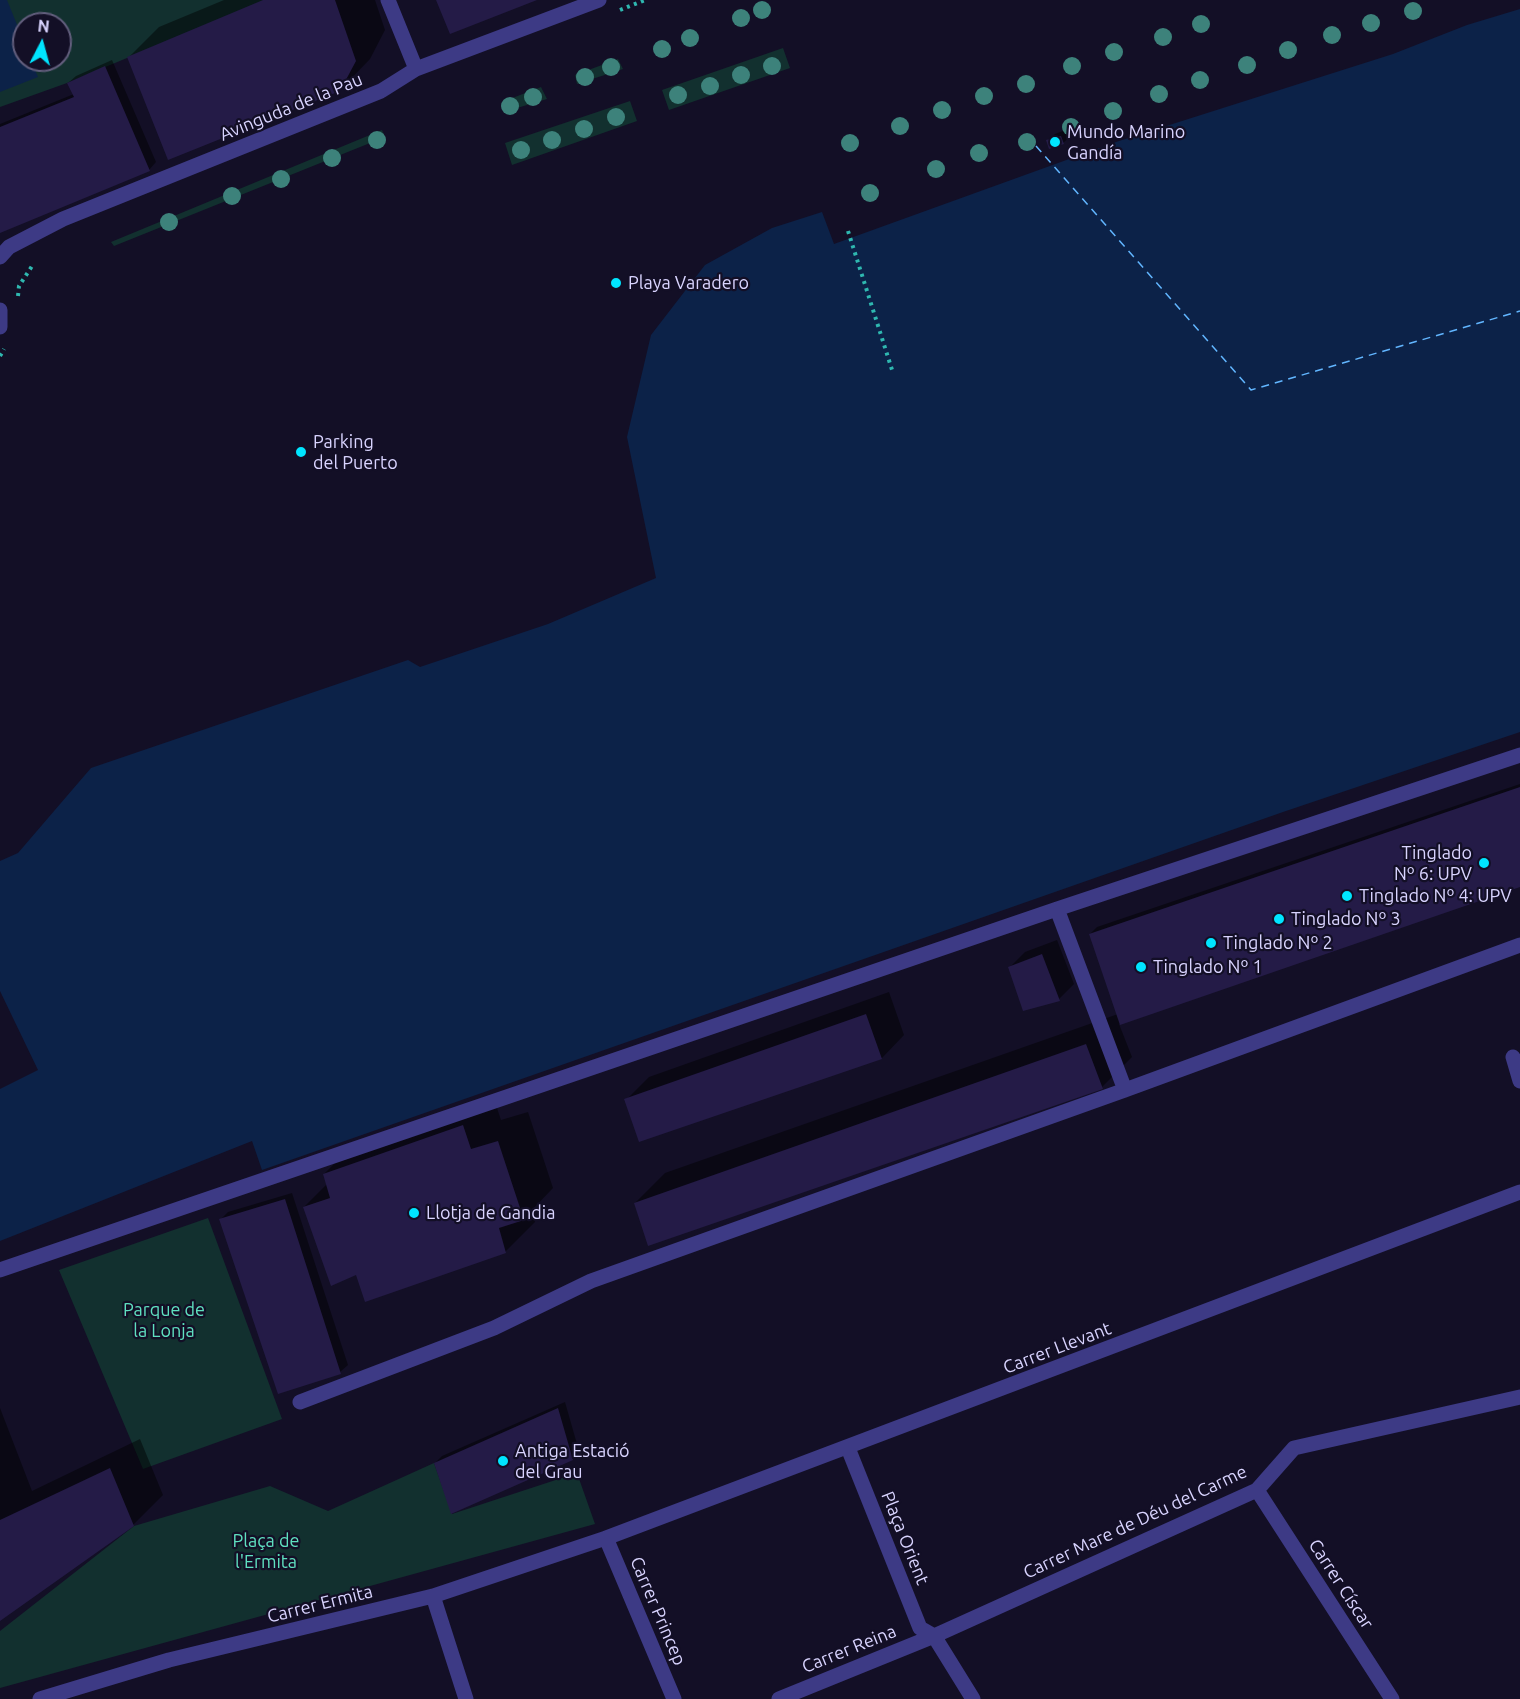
<!DOCTYPE html>
<meta charset="utf-8">
<style>
body{margin:0}
#map{position:relative;width:1520px;height:1699px;overflow:hidden;background:#130f26;font-family:Ubuntu,sans-serif}
canvas{display:block}
.north{position:absolute;left:12px;top:12px;width:60px;height:60px;box-sizing:border-box;background:#130f26;border:2px solid #625e7d;border-radius:50%;rotate:6deg;font-size:16px;font-weight:700;line-height:24px;text-align:center;color:#d9d4ff}
.north::after{content:'';display:block;margin:auto;width:21px;height:27px;background:#00e5ff;clip-path:polygon(50% 0,100% 100%,50% 72%,0 100%)}
</style>
<div id="map">
<canvas width="1520" height="1699"></canvas>
<div class="north">N</div>
</div>
<script>
const g = document.querySelector('canvas').getContext('2d');
g.lineJoin = 'round';
function paint(path, color) { g.fillStyle = color; g.fill(path, 'evenodd'); }
const poly = rows => new Path2D(rows.map(r => 'M' + r).join(''));
function strokePath(path, color, width, dash) { g.strokeStyle = color; g.lineWidth = width; g.lineCap = dash ? 'butt' : 'round'; g.setLineDash(dash || []); g.stroke(path); }
function write(font, color, halo, rows, align = 'center') {
  g.font = font + ' Ubuntu,sans-serif'; g.lineWidth = 4.5; g.setLineDash([]); g.textBaseline = 'middle'; g.strokeStyle = halo; g.fillStyle = color; for (const [text, x, y, turn = 0] of rows) {
    g.save(); g.translate(x, y); g.rotate((+turn || 0) * Math.PI / 180); g.textAlign = isNaN(turn) ? turn : align; if (halo) g.strokeText(text, 0, 0); g.fillText(text, 0, 0); g.restore();
  }
}
const green = poly([
 [0,0,266,0,67,83,0,107],
 [24,24,60,24,60,60,24,60],
 [783,48,790,68,669,110,662,90],
 [618,59,623,69,577,84,575,75],
 [541,87,547,99,507,111,502,102],
 [630,101,637,121,512,165,505,143],
 [382,130,385,137,114,246,111,242],
 [208,1218,282,1419,143,1469,59,1270],
 [434,1463,452,1514,577,1473,595,1524,0,1688,0,1631,134,1526,270,1486,328,1511]
]);
const water = poly([
 [0,0,7,0,24,42,24,60,31,60,38,77,0,92],
 [1520,9,1520,732,1283,812,262,1170,252,1141,0,1241,0,1089,38,1070,0,991,0,861,18,853,91,768,408,660,420,667,548,624,656,578,627,437,651,335,705,265,772,228,822,212,834,244,1119,141,1393,54,1467,25]
]);
const shadow = poly([
 [224,0,375,0,385,30,370,59,340,90,129,57,159,27],
 [112,60,156,162,149,170,0,231,0,124,74,94,68,83,76,76],
 [1068,129,1071,136,1063,143,1047,141,1055,134],
 [1520,784,1520,885,1119,1024,1132,1057,1102,1087,635,1203,665,1173,1118,1014,1090,934,1097,927],
 [1057,940,1074,984,1059,999,1009,968,1025,952],
 [889,992,904,1035,882,1058,626,1100,649,1077],
 [493,1096,501,1120,528,1112,553,1188,532,1210,535,1222,505,1252,357,1273,304,1207,327,1184,324,1174,354,1144],
 [292,1193,348,1365,340,1372,221,1219,228,1212],
 [565,1402,579,1451,572,1459,435,1463,442,1456],
 [0,1408,32,1491,140,1439,163,1495,133,1525,0,1619]
]);
const ferry = poly([
 [1036,146,1251,390,1520,311]
]);
const building = poly([
 [263,0,335,0,356,61,340,91,168,160,127,57],
 [436,0,537,0,450,34],
 [105,66,150,171,0,233,0,127,74,97,67,83],
 [1061,136,1064,144,1049,149,1046,140],
 [1520,787,1520,887,1120,1025,1089,934],
 [1042,954,1060,1001,1023,1011,1008,967],
 [866,1014,882,1059,639,1142,624,1099],
 [1086,1044,1103,1089,648,1246,634,1203],
 [463,1125,471,1149,498,1141,524,1220,499,1228,506,1253,365,1302,356,1275,331,1286,303,1207,330,1198,323,1174],
 [285,1199,341,1374,278,1394,219,1219],
 [558,1408,573,1460,451,1514,434,1463],
 [110,1468,134,1526,0,1621,0,1520]
]);
const path = poly([
 [620,10,645,0],
 [848,231,893,373],
 [18,296,19,286,34,263],
 [0,356,4,349]
]);
const lane = poly([
 [1057,909,1125,1090],
 [0,1270,1057,909,1520,755],
 [300,1402,494,1328,591,1281,1125,1090,1520,945]
]);
const street = poly([
 [388,0,416,69],
 [0,257,9,247,63,219,381,91,416,69,599,0],
 [0,310,0,327],
 [1513,1057,1520,1081],
 [848,1448,920,1628,934,1636,973,1699],
 [1257,1490,1392,1699],
 [606,1538,674,1699],
 [433,1596,466,1699],
 [40,1699,169,1660,433,1596,606,1538,1520,1192],
 [779,1699,934,1636,1257,1490,1294,1448,1520,1397]
]);
const trees = [
 [762,10],
 [1413,11],
 [741,18],
 [1371,23],
 [1201,24],
 [1332,35],
 [1163,37],
 [690,38],
 [662,49],
 [1288,50],
 [1114,52],
 [1247,65],
 [772,66],
 [1072,66],
 [611,67],
 [741,75],
 [585,77],
 [1200,80],
 [1026,84],
 [710,86],
 [1159,94],
 [678,95],
 [984,96],
 [533,97],
 [510,106],
 [942,110],
 [1113,111],
 [616,117],
 [900,126],
 [1071,127],
 [584,129],
 [377,140],
 [552,140],
 [1027,142],
 [850,143],
 [521,150],
 [979,153],
 [332,158],
 [936,169],
 [281,179],
 [870,193],
 [232,196],
 [169,222]
];
const markers = [
 [1055,142,6,"#00e5ff"],
 [616,283,6,"#00e5ff"],
 [301,452,6,"#00e5ff"],
 [1484,863,6,"#00e5ff"],
 [1347,896,6,"#00e5ff"],
 [1279,919,6,"#00e5ff"],
 [1211,943,6,"#00e5ff"],
 [1141,967,6,"#00e5ff"],
 [414,1213,6,"#00e5ff"],
 [503,1461,6,"#00e5ff"]
];
const streetNames = [
 ["Avinguda de la Pau",291,107,-22],
 ["Carrer Llevant",1057,1348,-21],
 ["Carrer Mare de Déu del Carme",1135,1522,-25],
 ["Plaça Orient",905,1538,68],
 ["Carrer Císcar",1341,1584,57],
 ["Carrer Ermita",320,1604,-14],
 ["Carrer Princep",658,1611,67],
 ["Carrer Reina",849,1649,-22]
];
const poiNames = [
 ["Mundo Marino",1067,132],
 ["Gandía",1067,153],
 ["Playa Varadero",628,283],
 ["Parking",313,442],
 ["del Puerto",313,463],
 ["Tinglado",1472,853,"right"],
 ["Nº 6: UPV",1472,874,"right"],
 ["Tinglado Nº 4: UPV",1359,896],
 ["Tinglado Nº 3",1291,919],
 ["Tinglado Nº 2",1223,943],
 ["Tinglado Nº 1",1153,967],
 ["Llotja de Gandia",426,1213],
 ["Antiga Estació",515,1451],
 ["del Grau",515,1472]
];
const parkNames = [
 ["Parque de",164,1310],
 ["la Lonja",164,1331],
 ["Plaça de",266,1541],
 ["l'Ermita",266,1562]
];
paint(green, '#12302f');
paint(water, '#0c2248');
paint(shadow, '#0007');
strokePath(ferry, '#62b6ff', 1.5, [8, 6]);
paint(building, '#241b47');
strokePath(path, '#2fb8b0', 4, [3, 4.5]);
strokePath(lane, '#3d3a85', 15);
strokePath(street, '#3d3a85', 15);
g.fillStyle = '#3d827b';
for (const [x, y] of trees) { g.beginPath(); g.arc(x, y, 9, 0, 2 * Math.PI); g.fill(); }
for (const [x, y, r, color] of markers) { const dot = new Path2D(); dot.arc(x, y, r, 0, 2 * Math.PI); g.fillStyle = color; g.fill(dot); strokePath(dot, '#130f26', 2); }
write('18px', '#d9d4ff', '#130f26', streetNames);
write('18px', '#d9d4ff', '#130f26', poiNames, 'left');
write('18px', '#5fe0c0', '#130f26', parkNames);
</script>
